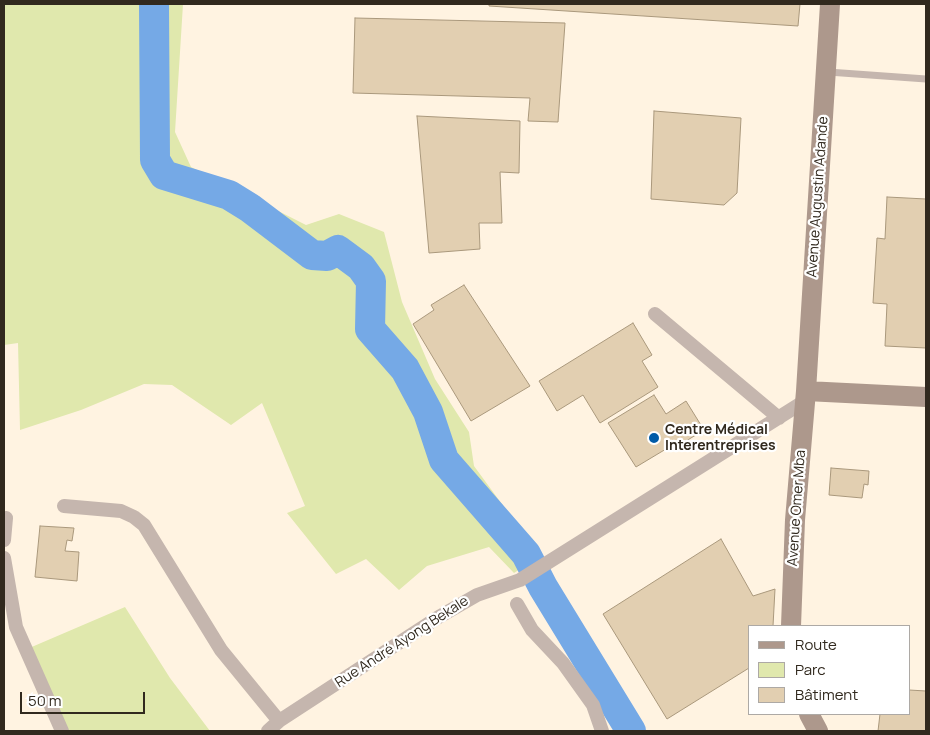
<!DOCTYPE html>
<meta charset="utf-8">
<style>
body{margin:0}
#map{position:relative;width:930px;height:735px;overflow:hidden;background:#fff3e1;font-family:Manrope,sans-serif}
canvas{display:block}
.frame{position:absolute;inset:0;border:5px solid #31291e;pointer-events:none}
.legend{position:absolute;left:748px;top:625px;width:162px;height:90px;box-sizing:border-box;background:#fff;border:1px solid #ada9a5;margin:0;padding:6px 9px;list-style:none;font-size:15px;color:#31291e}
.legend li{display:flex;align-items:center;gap:10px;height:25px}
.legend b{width:25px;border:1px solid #ada9a5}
.scale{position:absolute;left:20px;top:692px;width:125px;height:22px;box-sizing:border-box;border:2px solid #31291e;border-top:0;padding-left:6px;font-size:15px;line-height:18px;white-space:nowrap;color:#31291e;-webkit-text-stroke:4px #fff;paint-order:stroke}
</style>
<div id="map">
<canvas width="930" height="735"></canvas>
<div class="frame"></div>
<ul class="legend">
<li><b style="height:6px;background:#ad988c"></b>Route</li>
<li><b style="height:14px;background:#e0e8ad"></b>Parc</li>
<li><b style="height:14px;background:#e2cfb1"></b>Bâtiment</li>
</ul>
<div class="scale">50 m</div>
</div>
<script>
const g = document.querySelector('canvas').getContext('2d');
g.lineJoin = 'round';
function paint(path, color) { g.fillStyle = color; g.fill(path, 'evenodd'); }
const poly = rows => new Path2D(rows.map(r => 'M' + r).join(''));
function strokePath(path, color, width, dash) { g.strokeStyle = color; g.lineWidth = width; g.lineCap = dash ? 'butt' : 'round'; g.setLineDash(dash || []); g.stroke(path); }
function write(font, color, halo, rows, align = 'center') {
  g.font = font + ' Manrope,sans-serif'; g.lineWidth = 4.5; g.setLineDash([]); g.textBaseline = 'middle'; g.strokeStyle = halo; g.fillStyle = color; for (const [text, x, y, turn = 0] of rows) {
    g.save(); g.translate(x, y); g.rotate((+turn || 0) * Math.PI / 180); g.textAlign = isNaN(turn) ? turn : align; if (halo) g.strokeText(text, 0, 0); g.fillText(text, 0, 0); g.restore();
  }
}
const green = poly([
 [4,4,183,4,175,132,191,167,306,225,339,214,384,232,402,302,435,379,469,432,474,466,540,556,514,573,489,547,427,566,399,590,366,559,336,574,287,513,305,506,262,403,231,425,172,385,144,384,81,410,20,430,18,343,4,345],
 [125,607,170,678,210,731,62,731,27,649]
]);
const river = poly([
 [154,4,155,160,164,175,229,195,250,208,312,255,327,256,338,250,361,267,371,281,370,329,405,369,428,412,444,460,526,554,543,587,631,731]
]);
const building = poly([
 [489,4,800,4,798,26,489,6,489,4],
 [355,18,565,23,558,122,528,121,530,98,353,93,355,18],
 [654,111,741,118,737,193,724,205,651,199,654,111],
 [417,116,520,121,519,173,500,172,502,223,479,223,480,249,429,253,417,116],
 [887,197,926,199,926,348,885,346,887,304,873,303,877,238,885,239,887,197],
 [464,285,530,386,471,421,413,324,434,310,431,305,464,285],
 [633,323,652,355,642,361,658,387,600,423,583,395,557,411,539,381,633,323],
 [654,395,666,414,686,401,704,430,673,449,671,446,636,467,608,423,654,395],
 [831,468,869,471,868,485,864,484,862,498,829,495,831,468],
 [40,526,74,528,72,541,67,540,65,551,79,552,77,581,35,577,40,526],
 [721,539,753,596,775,589,773,626,749,626,749,668,667,719,603,614,721,539],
 [909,690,926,691,926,731,878,731,880,714,909,714,909,690]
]);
const lane = poly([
 [828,72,926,79]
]);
const street = poly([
 [655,314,779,418],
 [64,506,121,511,134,517,144,525,221,650,279,721,437,618,477,595,520,580,805,401],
 [4,540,6,518],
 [4,558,16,627,62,731],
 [517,604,532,630,563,663,593,705,602,731],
 [268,731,279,721]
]);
const secondary = poly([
 [806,391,926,397],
 [791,626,795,520,806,391,830,4],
 [809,714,818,731]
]);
const markers = [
 [654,438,6,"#005ba8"]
];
const streetNames = [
 ["Avenue Augustin Adande",818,197,-86],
 ["Avenue Omer Mba",797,508,-86],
 ["Rue André Ayong Bekale",402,642,-33]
];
const poiNames = [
 ["Centre Médical",665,430],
 ["Interentreprises",665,446]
];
paint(green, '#e0e8ad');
strokePath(river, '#75a9e6', 30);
paint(building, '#e2cfb1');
strokePath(building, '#aa987c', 1);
strokePath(lane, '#c5b6ae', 7);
strokePath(street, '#c5b6ae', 14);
strokePath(secondary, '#ad988c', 20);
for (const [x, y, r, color] of markers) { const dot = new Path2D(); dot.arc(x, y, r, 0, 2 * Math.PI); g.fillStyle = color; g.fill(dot); strokePath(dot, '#fff', 2); }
write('14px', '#31291e', '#fff', streetNames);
write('bold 14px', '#31291e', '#fff', poiNames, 'left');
</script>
